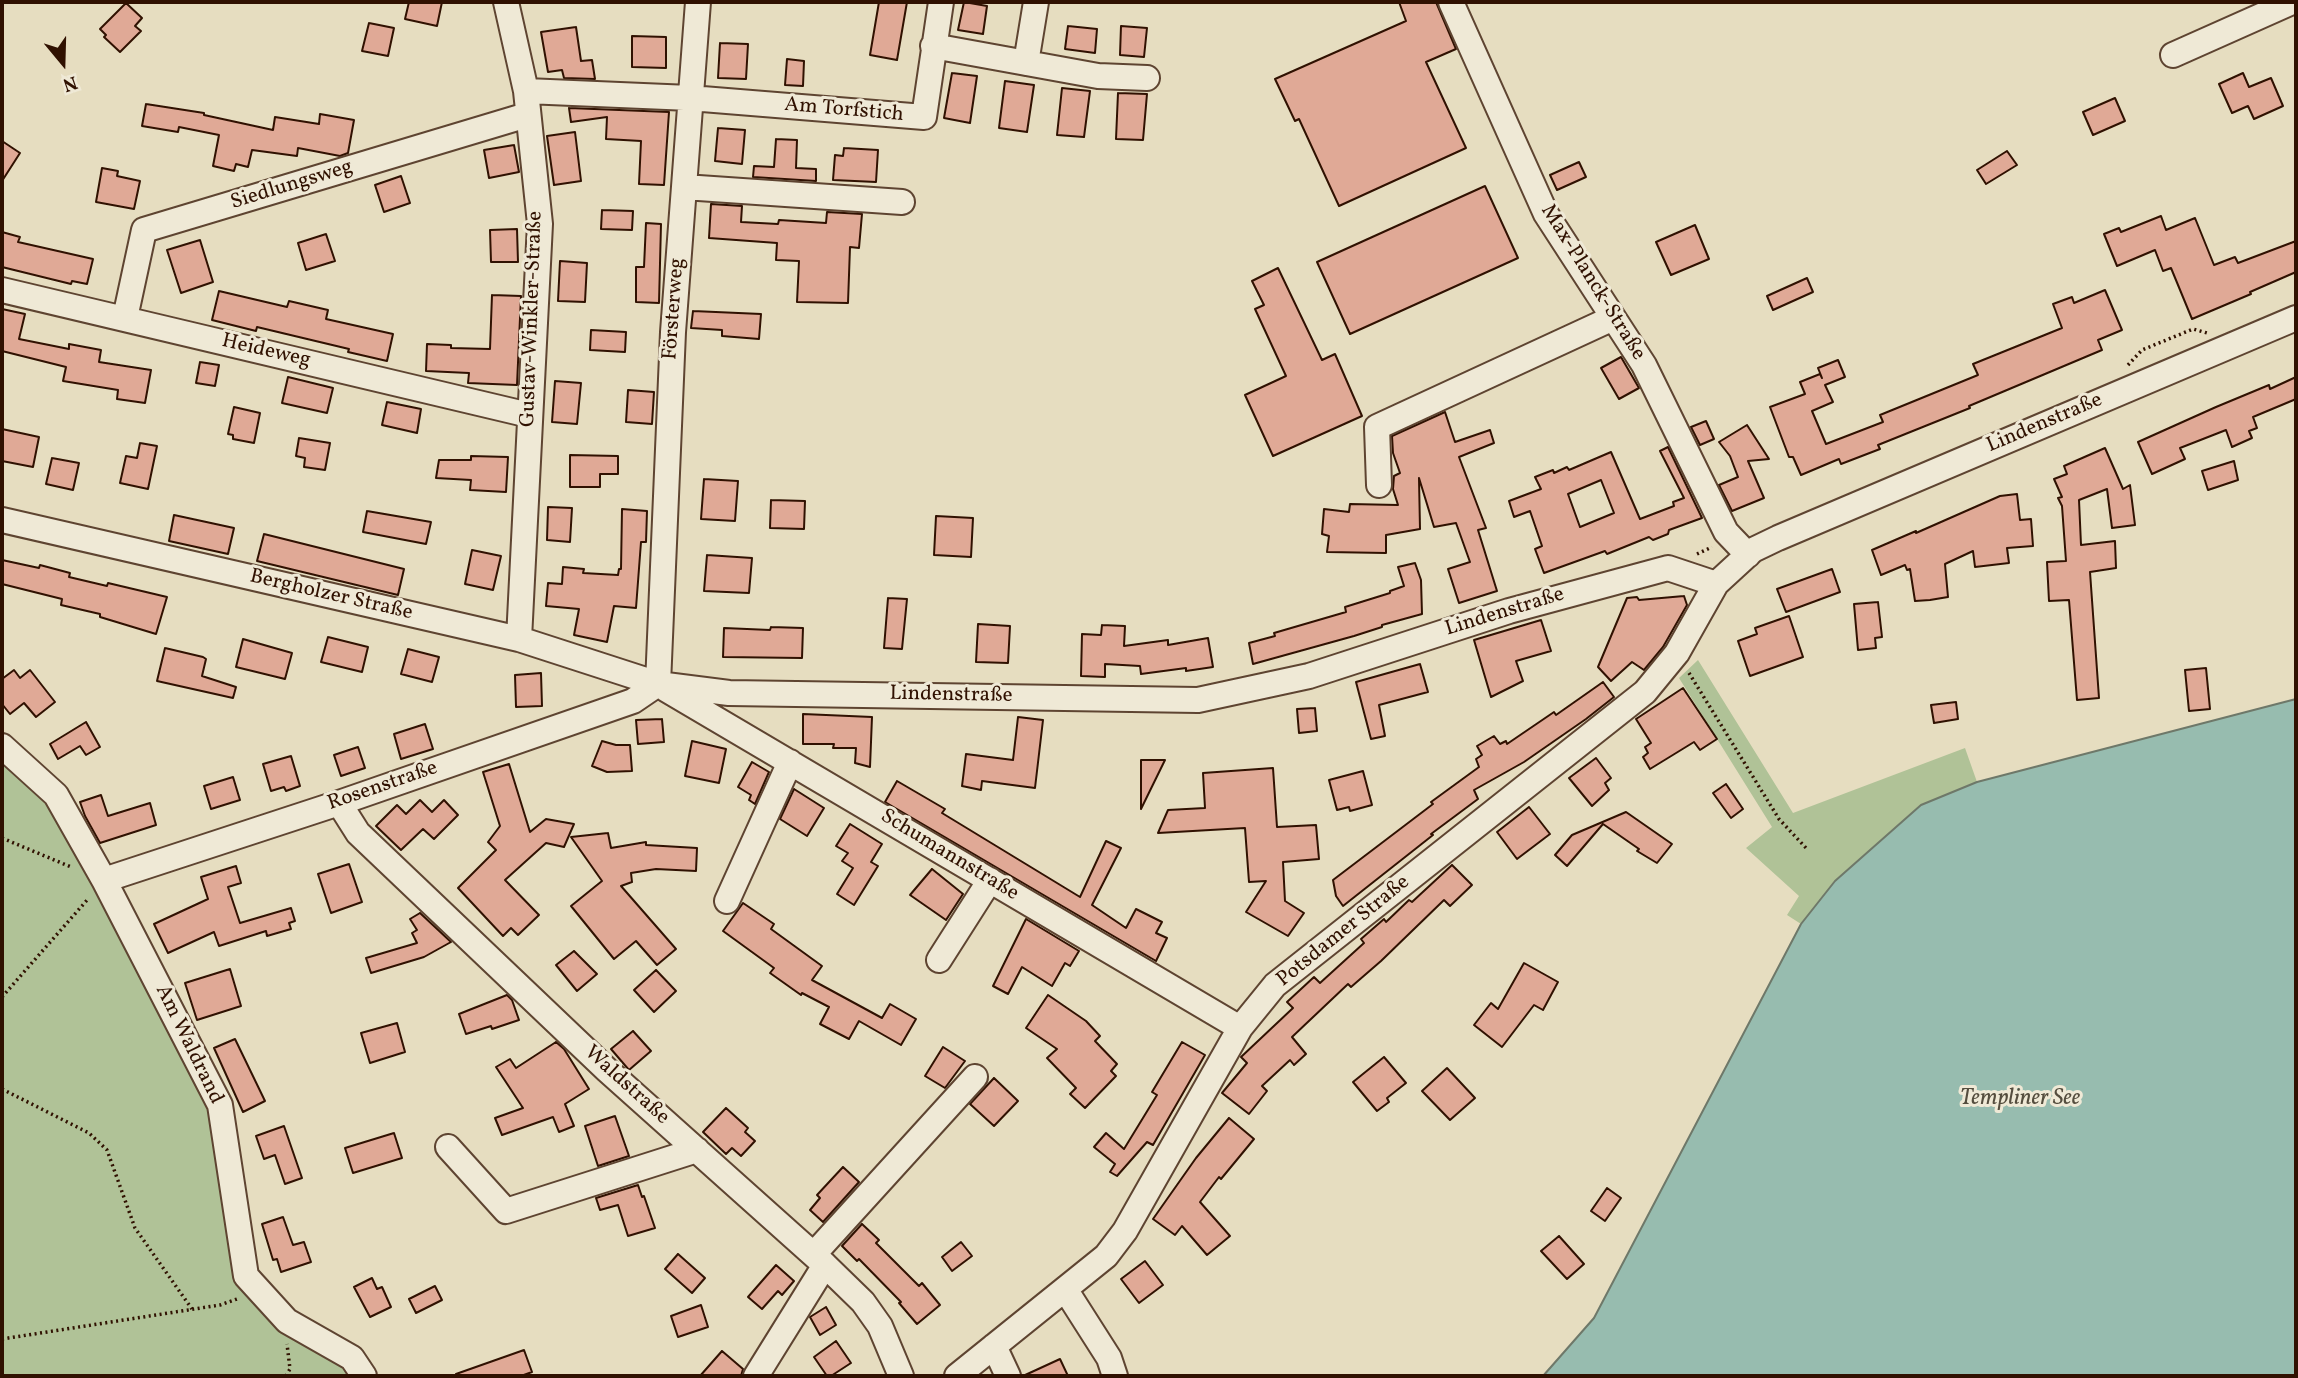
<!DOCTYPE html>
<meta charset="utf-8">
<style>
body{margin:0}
#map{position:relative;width:2298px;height:1378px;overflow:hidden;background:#e6ddc0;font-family:Vollkorn,serif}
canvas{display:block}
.frame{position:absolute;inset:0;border:4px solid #301101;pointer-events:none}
.north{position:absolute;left:28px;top:28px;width:70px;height:70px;-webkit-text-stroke:5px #efe9d6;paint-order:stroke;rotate:161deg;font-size:19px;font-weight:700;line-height:28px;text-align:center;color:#301101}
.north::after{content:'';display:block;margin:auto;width:24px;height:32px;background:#301101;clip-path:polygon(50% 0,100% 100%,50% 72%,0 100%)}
</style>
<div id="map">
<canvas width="2298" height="1378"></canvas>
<div class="frame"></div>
<div class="north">N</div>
</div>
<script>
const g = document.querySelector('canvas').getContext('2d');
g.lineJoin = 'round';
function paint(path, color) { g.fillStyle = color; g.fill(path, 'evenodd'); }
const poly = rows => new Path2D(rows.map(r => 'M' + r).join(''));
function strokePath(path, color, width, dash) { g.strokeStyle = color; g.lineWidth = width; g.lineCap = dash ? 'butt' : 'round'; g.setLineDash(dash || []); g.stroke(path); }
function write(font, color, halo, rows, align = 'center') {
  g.font = font + ' Vollkorn,serif'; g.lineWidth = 6; g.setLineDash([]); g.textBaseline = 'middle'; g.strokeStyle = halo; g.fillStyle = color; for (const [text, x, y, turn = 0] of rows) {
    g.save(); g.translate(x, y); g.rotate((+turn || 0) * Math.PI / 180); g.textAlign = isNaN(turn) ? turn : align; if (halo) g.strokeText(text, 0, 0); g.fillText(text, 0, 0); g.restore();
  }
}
const green = poly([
 [1698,660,1793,813,1965,748,1977,782,1921,805,1835,881,1801,924,1787,915,1799,896,1746,848,1772,827,1679,678],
 [2,746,56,795,220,1105,246,1276,364,1376,2,1376]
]);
const water = poly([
 [2296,699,2296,1376,1543,1376,1594,1318,1801,924,1835,881,1921,805,1977,782,2296,699]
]);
const building = poly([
 [409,2,442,2,437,26,405,19,409,2],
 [879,2,907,2,897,60,870,55,879,2],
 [964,2,987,6,983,34,958,30,964,2],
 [1399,2,1436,2,1456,49,1426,62,1466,148,1339,206,1299,119,1295,121,1275,79,1406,21,1399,2],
 [126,3,142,18,135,26,141,31,120,52,104,37,106,35,100,29,126,3],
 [369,23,394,28,388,56,362,51,369,23],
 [1068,26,1097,29,1095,53,1065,49,1068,26],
 [1121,26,1147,28,1144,57,1120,55,1121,26],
 [576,27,581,61,592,60,595,79,564,78,562,70,548,72,541,32,576,27],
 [632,36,666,37,666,68,632,67,632,36],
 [720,43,748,44,746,79,718,78,720,43],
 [787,59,804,61,803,86,785,85,787,59],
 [952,73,977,76,970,123,944,118,952,73],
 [2243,73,2249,87,2271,78,2283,106,2254,119,2248,106,2232,113,2219,84,2243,73],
 [1005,81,1034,85,1027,132,999,128,1005,81],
 [1062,88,1090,91,1084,137,1057,135,1062,88],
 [1118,93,1147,94,1143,140,1116,139,1118,93],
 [2115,98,2125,121,2093,135,2083,112,2115,98],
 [146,104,204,113,204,115,273,130,275,117,319,124,320,114,354,120,348,153,340,156,298,148,297,156,252,150,248,167,236,164,234,171,213,166,219,135,179,127,178,132,142,126,146,104],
 [569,108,669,112,664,185,639,184,641,141,606,139,607,117,571,122,569,108],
 [718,128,745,130,742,164,715,161,718,128],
 [575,132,581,181,554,185,547,136,575,132],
 [776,139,797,140,796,168,816,169,816,181,753,177,754,166,774,167,776,139],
 [2,141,20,153,2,181,2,141],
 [514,145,519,172,489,178,484,150,514,145],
 [844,148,878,150,876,182,833,180,835,155,843,156,844,148],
 [2007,151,2017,165,1986,184,1977,170,2007,151],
 [1579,162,1586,177,1557,190,1550,175,1579,162],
 [102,168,118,171,117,176,140,181,134,209,96,202,102,168],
 [401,176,410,203,384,212,375,185,401,176],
 [1485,186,1518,258,1350,334,1317,262,1485,186],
 [711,204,742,206,741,222,778,224,779,220,826,223,827,212,862,214,859,248,850,247,848,303,797,302,799,261,776,260,777,243,709,238,711,204],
 [602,210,633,211,632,230,601,229,602,210],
 [2161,216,2166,230,2195,218,2214,265,2235,257,2238,263,2296,241,2296,272,2250,292,2251,294,2192,319,2171,268,2163,271,2155,250,2117,266,2104,234,2119,228,2121,232,2161,216],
 [646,223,661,224,659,303,636,302,636,267,644,267,646,223],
 [1695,225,1709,259,1671,275,1656,242,1695,225],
 [517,229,518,262,491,262,490,230,517,229],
 [2,232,20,237,18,242,93,259,87,284,72,281,71,284,2,267,2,232],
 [326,234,335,261,306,270,298,243,326,234],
 [200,240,213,282,181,293,167,250,200,240],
 [560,261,587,263,585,302,558,301,560,261],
 [1278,268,1322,360,1335,354,1362,416,1273,456,1245,395,1286,376,1255,309,1264,305,1252,281,1278,268],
 [1807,278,1813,292,1773,310,1767,296,1807,278],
 [2105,290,2122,330,2098,340,2102,350,1969,406,1970,408,1878,445,1880,449,1841,464,1839,459,1801,475,1793,457,1789,457,1770,407,1805,394,1800,382,1820,374,1822,378,1818,368,1838,360,1845,377,1825,385,1833,402,1812,411,1826,444,1883,422,1880,415,1978,375,1973,364,2062,328,2053,304,2072,297,2074,303,2105,290],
 [219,291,287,307,289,301,328,310,326,319,393,334,387,361,348,352,349,349,257,327,256,331,212,320,219,291],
 [492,295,521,296,517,385,468,383,469,373,426,371,427,344,451,345,451,348,490,349,492,295],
 [2,309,25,314,19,339,69,349,69,344,101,350,99,362,151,370,145,403,117,399,118,390,63,381,66,367,2,351,2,309],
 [693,311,761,314,759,339,722,336,722,330,691,328,693,311],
 [591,330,626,332,625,352,590,350,591,330],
 [1621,357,1639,388,1619,399,1601,368,1621,357],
 [200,362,219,365,215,386,196,383,200,362],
 [288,377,333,388,327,413,282,403,288,377],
 [2296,377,2296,399,2253,417,2257,428,2249,431,2252,438,2232,447,2226,430,2180,448,2185,459,2152,474,2138,442,2216,407,2269,385,2270,389,2296,377],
 [555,381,581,383,577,424,552,422,555,381],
 [628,390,654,392,652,424,626,422,628,390],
 [387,402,421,409,417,433,382,425,387,402],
 [234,407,260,413,254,443,233,439,233,435,228,434,234,407],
 [1445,412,1455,442,1490,430,1494,443,1459,457,1486,528,1478,530,1497,591,1459,603,1448,569,1470,562,1456,523,1434,527,1419,478,1420,529,1386,535,1386,553,1327,552,1329,536,1322,534,1324,509,1349,512,1350,504,1398,505,1393,489,1394,476,1400,473,1393,453,1392,436,1445,412],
 [1706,421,1714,439,1700,445,1691,427,1706,421],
 [1747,425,1769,459,1748,461,1764,498,1732,511,1719,485,1738,477,1730,456,1719,442,1747,425],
 [2,429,39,437,33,467,2,461,2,429],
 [299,438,330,443,325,470,304,467,305,458,296,456,299,438],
 [140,443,157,446,148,489,120,483,126,456,137,458,140,443],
 [1668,447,1702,518,1669,530,1668,534,1653,540,1649,537,1607,554,1605,551,1544,573,1535,549,1542,546,1530,511,1514,517,1509,501,1541,489,1535,477,1553,470,1554,473,1567,467,1569,470,1611,452,1640,519,1674,506,1673,502,1684,498,1660,451,1668,447],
 [1601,480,1614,513,1580,527,1568,494,1601,480],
 [2105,448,2123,489,2130,485,2135,525,2112,528,2107,489,2079,500,2081,545,2115,541,2116,568,2090,572,2099,698,2077,700,2069,600,2049,601,2047,562,2066,561,2062,506,2058,498,2062,497,2054,479,2067,474,2064,466,2105,448],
 [570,455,618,456,618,474,600,474,600,487,570,487,570,455],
 [471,456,508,457,506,492,470,490,471,480,436,478,439,460,471,460,471,456],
 [52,458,79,463,73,490,46,484,52,458],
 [2234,461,2238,480,2208,490,2202,471,2234,461],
 [704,479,738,481,735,521,701,519,704,479],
 [2017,494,2020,520,2031,519,2033,546,2007,548,2009,563,1975,567,1973,551,1945,564,1948,597,1930,600,1915,601,1910,569,1907,570,1905,565,1881,575,1872,550,1916,531,1916,533,2000,496,2017,494],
 [771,500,805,501,804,529,770,528,771,500],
 [548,507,572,508,570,542,547,540,548,507],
 [622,509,647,511,646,542,641,542,636,608,614,606,607,642,574,635,579,609,546,606,548,583,562,584,563,567,584,569,583,573,618,575,619,569,621,569,622,509],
 [367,511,431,522,426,544,363,532,367,511],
 [174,515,234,528,228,554,169,541,174,515],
 [936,516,973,518,971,557,934,555,936,516],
 [264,534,404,569,398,595,257,561,264,534],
 [472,550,501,556,493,590,465,584,472,550],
 [707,555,752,558,749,593,704,591,707,555],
 [2,560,39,568,40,565,70,573,69,577,107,586,108,583,167,597,156,634,100,617,100,614,61,605,62,599,2,584,2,560],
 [1415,563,1421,580,1422,614,1382,625,1382,627,1354,636,1253,664,1249,643,1275,636,1274,633,1346,612,1345,607,1390,593,1390,591,1404,586,1398,567,1415,563],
 [1832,569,1840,592,1786,612,1777,589,1832,569],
 [1684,596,1687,605,1663,647,1644,670,1632,662,1611,681,1598,667,1627,598,1637,597,1639,600,1684,596],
 [888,598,907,599,902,649,884,648,888,598],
 [1878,602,1882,637,1875,638,1876,648,1858,650,1854,604,1878,602],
 [1789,616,1803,657,1750,676,1738,641,1757,634,1755,628,1789,616],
 [1541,620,1551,651,1516,661,1523,681,1491,697,1474,640,1541,620],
 [978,624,1010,626,1008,663,976,662,978,624],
 [1102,625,1125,626,1124,646,1168,640,1168,645,1208,638,1213,667,1186,671,1186,668,1141,674,1140,666,1105,664,1105,677,1081,676,1082,634,1101,635,1102,625],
 [771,627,803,628,802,658,723,657,724,628,770,630,771,627],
 [328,637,368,647,362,672,321,662,328,637],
 [243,639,292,653,285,679,236,667,243,639],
 [165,648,203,657,206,659,202,676,236,687,233,698,157,681,165,648],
 [408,649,439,657,432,682,401,674,408,649],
 [1420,664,1428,692,1379,705,1385,736,1371,739,1356,682,1420,664],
 [2206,668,2210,709,2189,711,2185,670,2206,668],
 [14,670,20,678,30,670,55,702,36,717,24,703,10,714,2,704,2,679,14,670],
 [541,673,542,706,516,707,515,675,541,673],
 [1603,682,1614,697,1586,719,1524,762,1474,790,1478,799,1431,834,1433,835,1343,906,1336,896,1333,880,1433,804,1431,802,1479,767,1476,759,1482,755,1477,746,1494,736,1500,744,1506,741,1507,744,1554,712,1556,715,1603,682],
 [1683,688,1717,739,1700,750,1694,742,1650,769,1643,757,1648,753,1645,747,1651,743,1636,719,1683,688],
 [1956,702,1958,719,1934,723,1931,705,1956,702],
 [1315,708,1317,731,1299,733,1297,709,1315,708],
 [803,714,872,717,870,767,855,763,856,748,833,748,834,744,803,744,803,714],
 [1018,717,1043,720,1035,788,982,781,981,790,962,786,966,754,1013,760,1018,717],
 [662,719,664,742,638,744,636,720,662,719],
 [86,722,100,747,86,755,80,746,58,759,50,744,86,722],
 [425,724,433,749,401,759,394,734,425,724],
 [602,741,616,745,630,745,632,771,607,772,592,766,602,741],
 [692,741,726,749,719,783,685,776,692,741],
 [358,747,365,768,341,776,334,755,358,747],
 [291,756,300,786,286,791,284,787,271,791,263,764,291,756],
 [1596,758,1611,778,1605,783,1609,790,1592,806,1569,778,1596,758],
 [1141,760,1165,760,1141,809,1141,760],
 [752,762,769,772,755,804,749,800,751,795,738,787,752,762],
 [509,764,530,832,546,819,574,824,564,847,546,843,505,880,539,915,518,935,511,928,503,936,458,888,496,850,488,842,500,826,483,772,509,764],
 [1273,768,1277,827,1316,825,1319,859,1283,862,1285,901,1304,913,1288,936,1246,912,1266,881,1249,882,1245,828,1158,833,1168,810,1205,808,1203,773,1273,768],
 [1363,771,1372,805,1350,811,1349,807,1337,810,1329,780,1363,771],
 [233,777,240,800,211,809,204,786,233,777],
 [897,781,945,809,942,813,1080,897,1106,841,1121,848,1092,905,1126,928,1136,909,1162,922,1156,933,1167,938,1156,961,885,802,897,781],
 [1726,784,1743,809,1731,818,1713,793,1726,784],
 [794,789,824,808,807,836,780,819,794,789],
 [101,795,108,816,150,803,156,825,100,843,85,816,80,802,101,795],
 [420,800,432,812,444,800,458,815,434,839,423,829,401,850,376,826,397,805,406,814,420,800],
 [1529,807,1550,834,1517,859,1497,832,1529,807],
 [1626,812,1672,844,1657,863,1637,851,1639,849,1603,824,1567,866,1555,855,1572,835,1626,812],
 [850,824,882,844,871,862,878,866,854,905,837,894,853,868,842,861,848,853,836,846,850,824],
 [608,833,611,848,646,842,646,845,697,848,696,871,656,869,631,873,632,882,621,886,676,949,657,965,636,941,614,959,571,906,602,881,571,837,608,833],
 [349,864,362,902,331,913,318,874,349,864],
 [1452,865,1472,885,1450,906,1444,900,1381,961,1351,987,1348,984,1292,1037,1306,1054,1294,1065,1290,1060,1262,1086,1267,1091,1249,1114,1222,1093,1247,1063,1241,1057,1293,1008,1287,1002,1314,977,1320,983,1364,943,1361,939,1384,919,1386,922,1409,900,1412,902,1452,865],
 [236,866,241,883,228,887,240,923,291,908,295,921,289,923,291,929,267,936,266,931,219,946,214,932,168,953,154,924,208,899,201,877,236,866],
 [932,869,963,894,946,920,910,895,932,869],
 [743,903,774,924,771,929,822,966,812,980,882,1018,890,1004,916,1019,901,1045,859,1021,849,1039,820,1024,829,1007,802,993,801,995,770,973,774,968,723,931,743,903],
 [420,913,451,942,424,957,371,973,366,958,417,943,412,933,417,930,410,919,420,913],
 [1026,919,1079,951,1070,966,1065,963,1052,986,1022,967,1008,994,993,986,1026,919],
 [574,951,597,974,577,991,556,965,574,951],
 [1524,963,1558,982,1543,1010,1534,1005,1502,1047,1474,1025,1491,1003,1498,1009,1524,963],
 [230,969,241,1006,197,1020,185,983,230,969],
 [656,970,676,991,654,1012,634,990,656,970],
 [507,995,512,1000,519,1020,492,1029,491,1026,466,1034,459,1014,507,995],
 [1048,995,1086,1021,1100,1036,1095,1041,1117,1064,1111,1071,1116,1076,1085,1108,1070,1094,1076,1088,1047,1058,1057,1049,1026,1028,1048,995],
 [397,1023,405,1052,370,1063,361,1033,397,1023],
 [633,1031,651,1051,629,1070,611,1049,633,1031],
 [235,1039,265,1101,243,1112,214,1048,235,1039],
 [556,1042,564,1049,589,1089,565,1104,574,1126,559,1132,553,1117,502,1135,495,1118,523,1108,496,1067,510,1059,516,1068,556,1042],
 [1182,1042,1205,1055,1153,1145,1147,1142,1117,1176,1110,1172,1115,1164,1094,1147,1106,1133,1124,1149,1157,1095,1152,1092,1182,1042],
 [943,1047,965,1061,945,1088,925,1076,943,1047],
 [1384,1057,1406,1083,1387,1098,1389,1102,1377,1111,1353,1082,1384,1057],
 [1447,1068,1475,1098,1450,1120,1422,1091,1447,1068],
 [994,1078,1018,1101,994,1126,970,1104,994,1078],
 [726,1108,748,1128,745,1132,755,1141,741,1156,732,1148,726,1154,703,1132,726,1108],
 [615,1116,629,1156,598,1166,585,1126,615,1116],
 [1229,1118,1254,1139,1221,1179,1219,1177,1200,1202,1230,1236,1207,1255,1182,1226,1175,1235,1153,1219,1196,1158,1229,1118],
 [284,1126,302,1178,285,1184,275,1155,264,1159,256,1136,284,1126],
 [394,1133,402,1158,353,1173,345,1148,394,1133],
 [843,1167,859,1182,823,1222,810,1210,820,1198,817,1195,843,1167],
 [638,1185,642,1197,644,1196,655,1228,628,1236,618,1205,600,1210,596,1198,638,1185],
 [1607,1188,1621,1198,1605,1221,1591,1211,1607,1188],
 [283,1217,293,1245,304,1242,311,1262,281,1272,277,1259,273,1260,262,1224,283,1217],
 [862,1224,879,1240,876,1243,919,1286,922,1283,940,1305,917,1324,899,1303,901,1302,859,1259,857,1261,842,1246,862,1224],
 [1559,1236,1584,1264,1567,1279,1541,1251,1559,1236],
 [961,1242,972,1256,952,1271,942,1257,961,1242],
 [678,1254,705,1278,692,1293,665,1269,678,1254],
 [1145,1261,1163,1285,1139,1303,1121,1279,1145,1261],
 [776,1265,794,1281,782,1295,778,1291,762,1309,748,1297,776,1265],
 [372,1278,377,1289,382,1287,391,1307,370,1317,354,1287,372,1278],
 [435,1286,442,1300,416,1313,409,1299,435,1286],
 [701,1305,708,1327,678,1337,671,1316,701,1305],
 [826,1307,836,1325,820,1335,810,1317,826,1307],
 [836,1341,851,1363,831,1376,827,1376,814,1357,836,1341],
 [524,1350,532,1372,521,1376,456,1376,456,1374,524,1350],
 [722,1351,743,1369,741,1376,700,1376,722,1351],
 [1060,1359,1068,1376,1023,1376,1060,1359]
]);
const path = poly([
 [2128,365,2142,350,2193,329,2207,333],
 [1697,554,1712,547],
 [1689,673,1779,819,1807,849],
 [2,838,71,867],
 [2,997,88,899],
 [2,1089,89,1133,107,1150,135,1228,192,1309],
 [2,1339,220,1305,237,1299],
 [286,1376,290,1369,287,1344]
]);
const minor = poly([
 [506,2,526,91,540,224,519,639],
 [1451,2,1546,214,1644,365,1726,532,1748,555],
 [933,46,1098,76,1147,78],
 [2173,55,2292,2],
 [1026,63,1036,2],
 [526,91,690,98,924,117,941,2],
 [684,187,902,202],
 [2,290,529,415],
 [125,318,144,230,527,115],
 [1379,485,1377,427,1613,318],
 [2,520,519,639,658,684,729,693,1198,700,1309,676,1509,611,1668,568,1716,584],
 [658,684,673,332,698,2],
 [667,690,1240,1028],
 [2,746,56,795,104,880,220,1105,246,1276,287,1321,352,1358,364,1376],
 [339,803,358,833,607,1070,825,1265,863,1302,880,1326,901,1376],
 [104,880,339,803,633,701,658,684],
 [727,901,790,762],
 [939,960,990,880],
 [448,1147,506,1211,697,1150],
 [814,1254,975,1077],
 [1065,1289,1109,1358,1115,1376],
 [994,1346,1008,1376],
 [756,1376,825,1265],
 [957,1376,1106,1256,1125,1231,1240,1028,1275,985,1645,692,1677,653,1716,584,1753,550,1778,538,2296,318]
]);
const streetNames = [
 ["Am Torfstich",844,111,5],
 ["Siedlungsweg",292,186,-17],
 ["Max-Planck-Straße",1592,283,58],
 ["Försterweg",675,309,-86],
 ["Gustav-Winkler-Straße",533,319,-88],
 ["Heideweg",266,352,13],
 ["Lindenstraße",2045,424,-23],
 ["Bergholzer Straße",331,596,13],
 ["Lindenstraße",1505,613,-17],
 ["Lindenstraße",951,696,1],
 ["Rosenstraße",383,787,-19],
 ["Schumannstraße",949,856,31],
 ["Potsdamer Straße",1344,932,-39],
 ["Am Waldrand",188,1045,64],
 ["Waldstraße",626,1086,42]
];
const waterNames = [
 ["Templiner See",2020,1100]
];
paint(green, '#b0c297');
paint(water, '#97bcaf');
strokePath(water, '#6e7869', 2);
paint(building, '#e0a996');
strokePath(building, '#301101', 2);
strokePath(minor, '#5e4431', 28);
strokePath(path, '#301101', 3.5, [2, 3.5]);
strokePath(minor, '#efe9d6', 24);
write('21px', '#301101', '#efe9d6', streetNames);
write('italic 23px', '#544d3e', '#efe9d6', waterNames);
</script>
